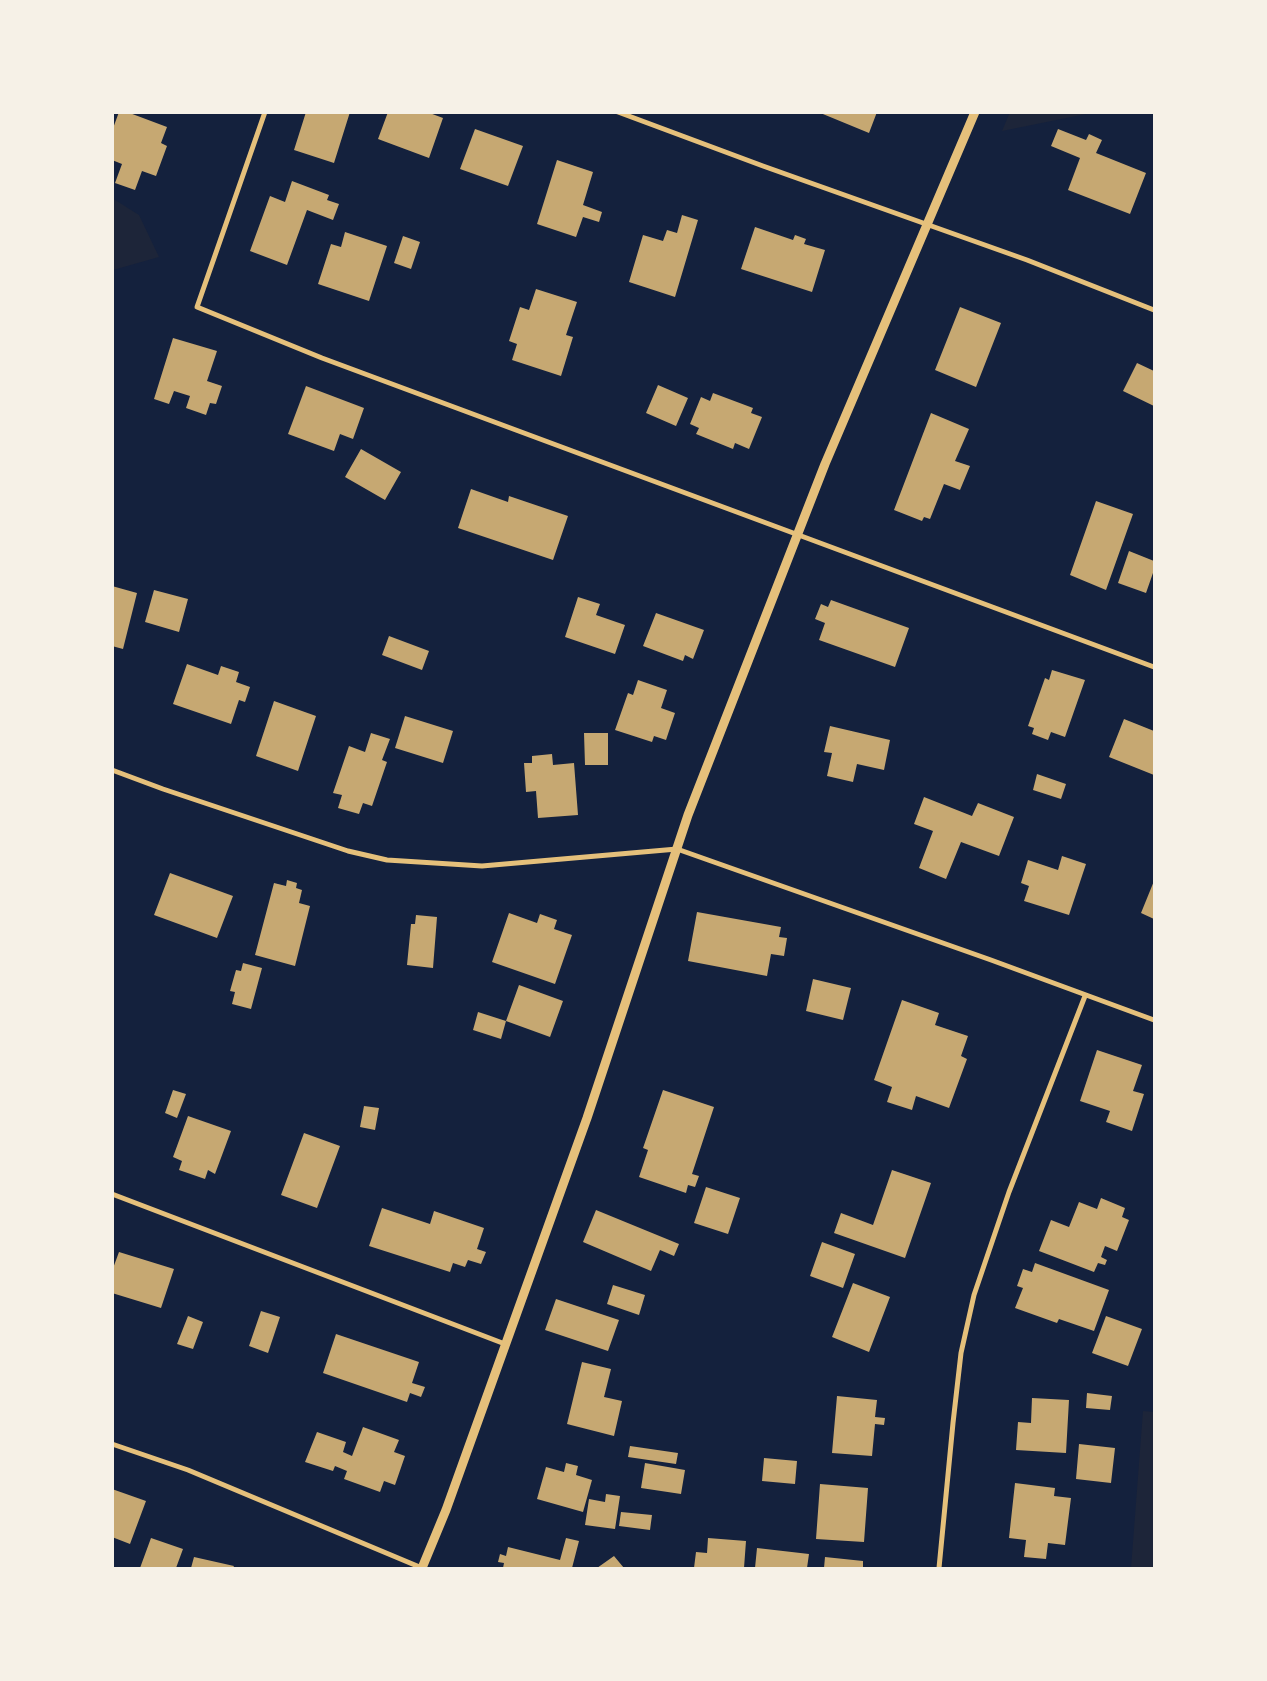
<!DOCTYPE html>
<style>
body{margin:0}
#map{position:relative;width:1267px;height:1681px;overflow:hidden;background:#14213d;font-family:"Asap Condensed",sans-serif}
canvas{display:block}
.frame{position:absolute;inset:0;border:114px solid #f6f1e7;pointer-events:none}
</style>
<div id="map">
<canvas width="1267" height="1681"></canvas>
<div class="frame"></div>
</div>
<script>
const g = document.querySelector('canvas').getContext('2d');
g.lineJoin = 'round';
function paint(path, color) { g.fillStyle = color; g.fill(path, 'evenodd'); }
const poly = rows => new Path2D(rows.map(r => 'M' + r).join(''));
function strokePath(path, color, width, dash) { g.strokeStyle = color; g.lineWidth = width; g.lineCap = dash ? 'butt' : 'round'; g.setLineDash(dash || []); g.stroke(path); }
const green = poly([
 [1010,112,1133,112,1133,113,1086,114,1002,131],
 [112,198,139,215,159,257,113,270],
 [1143,1411,1154,1412,1154,1568,1131,1568]
]);
const building = poly([
 [119,112,127,112,167,127,161,143,167,146,156,176,142,171,135,190,115,183,122,164,112,160,112,131],
 [306,112,350,112,334,163,294,150],
 [388,112,427,112,443,118,429,158,378,139],
 [818,112,877,112,869,133],
 [475,129,523,146,508,186,460,169],
 [1058,129,1086,140,1089,134,1102,140,1096,153,1146,173,1130,214,1068,190,1080,158,1051,146],
 [557,160,593,172,583,205,602,212,599,222,583,217,576,237,537,224],
 [292,181,329,195,327,200,339,204,333,220,307,210,287,265,250,251,270,196,285,202],
 [682,215,698,220,675,297,629,282,643,235,663,241,667,230,677,233],
 [755,227,793,240,795,235,806,239,804,244,825,250,812,292,741,269],
 [345,232,387,246,369,301,318,284,331,244,341,247],
 [403,236,420,242,411,269,394,263],
 [536,289,577,302,566,335,573,337,561,376,512,360,517,344,509,341,520,307,529,310],
 [960,307,1001,323,976,387,935,370],
 [173,338,217,351,207,381,222,386,216,404,210,403,206,415,186,408,190,396,174,391,169,404,154,399],
 [1137,363,1154,371,1154,406,1123,391],
 [658,385,688,398,676,426,646,413],
 [306,386,364,408,353,439,340,434,334,451,288,434],
 [713,393,753,408,751,413,762,417,749,449,735,443,733,449,696,434,699,428,690,424,701,397,710,401],
 [931,413,969,429,955,461,970,466,960,490,944,484,930,519,924,517,922,521,894,510],
 [361,449,401,472,385,500,345,477],
 [471,489,508,502,509,496,568,516,553,560,458,528],
 [1096,501,1133,514,1106,590,1070,575],
 [1129,551,1154,561,1154,570,1146,593,1118,583],
 [112,586,137,593,123,649,112,646],
 [154,590,188,599,179,632,145,622],
 [578,597,600,604,596,615,625,625,615,654,565,637],
 [831,600,909,628,895,667,819,640,825,623,815,619,821,604,828,607],
 [656,613,704,630,693,659,685,655,683,661,643,646],
 [389,636,429,651,422,670,382,655],
 [187,664,218,675,221,666,239,672,236,682,250,687,245,702,239,700,231,724,173,704],
 [1052,670,1085,680,1065,737,1051,732,1048,740,1032,734,1034,728,1028,726,1045,678,1049,680],
 [638,680,667,690,661,708,675,713,666,740,654,736,652,742,615,730,628,693,633,695],
 [274,701,316,716,298,771,256,756],
 [405,716,453,731,443,763,395,748],
 [1124,719,1154,731,1154,775,1109,757],
 [830,726,890,740,884,770,857,764,853,782,827,776,832,753,824,752],
 [371,733,390,739,382,760,387,762,372,806,363,803,359,814,338,808,342,795,333,793,349,746,365,752],
 [584,733,608,733,608,765,585,765],
 [552,754,553,765,574,763,578,815,538,818,536,791,526,792,524,763,532,763,532,756],
 [1037,774,1066,784,1061,799,1033,790],
 [924,797,972,816,978,803,1014,817,999,856,961,842,946,879,919,868,933,831,914,824],
 [1062,856,1086,864,1069,915,1024,901,1029,886,1021,883,1028,860,1058,870],
 [170,873,233,896,217,938,154,915],
 [287,880,297,883,296,888,302,890,299,903,310,906,295,966,255,955,274,883,286,886],
 [1154,881,1154,919,1141,913],
 [697,912,781,927,779,937,787,938,784,956,771,954,767,976,688,961],
 [509,913,537,923,540,914,557,920,554,929,572,935,555,984,492,962],
 [416,915,437,917,433,968,407,965,411,924,415,924],
 [243,963,262,968,251,1009,232,1004,235,992,230,991,236,970,241,971],
 [813,979,851,988,843,1020,806,1011],
 [519,985,563,1001,550,1037,506,1021],
 [902,1000,939,1013,935,1025,968,1036,961,1056,967,1059,949,1108,916,1096,912,1110,887,1102,892,1087,874,1080],
 [478,1012,506,1021,501,1039,473,1030],
 [1097,1050,1142,1065,1133,1091,1144,1094,1132,1131,1106,1122,1110,1111,1080,1101],
 [173,1090,186,1094,177,1118,165,1113],
 [663,1090,714,1107,692,1174,699,1176,695,1187,688,1185,686,1193,639,1177,648,1150,643,1148],
 [364,1106,379,1108,375,1130,360,1127],
 [188,1116,231,1131,215,1174,208,1170,205,1179,179,1170,182,1161,173,1157],
 [304,1133,340,1146,317,1208,281,1195],
 [892,1170,931,1183,905,1258,834,1233,841,1213,873,1225],
 [706,1187,740,1198,728,1234,694,1223],
 [1101,1198,1125,1208,1122,1217,1129,1220,1117,1251,1105,1246,1101,1257,1107,1260,1105,1265,1098,1263,1094,1272,1039,1251,1051,1220,1069,1227,1079,1202,1097,1209],
 [382,1208,430,1224,434,1211,484,1228,477,1249,486,1252,481,1264,468,1260,465,1267,453,1263,450,1272,369,1246],
 [596,1210,679,1244,674,1256,660,1250,651,1271,583,1242],
 [822,1242,855,1254,843,1288,810,1276],
 [119,1252,174,1269,161,1308,112,1293,112,1271],
 [1035,1263,1109,1290,1094,1331,1059,1319,1057,1323,1015,1308,1023,1288,1017,1286,1023,1269,1032,1272],
 [853,1283,890,1297,869,1352,832,1337],
 [613,1285,645,1295,639,1315,607,1304],
 [556,1299,619,1320,608,1351,545,1330],
 [261,1311,280,1317,268,1353,249,1346],
 [188,1316,203,1322,193,1349,177,1344],
 [1106,1316,1142,1329,1128,1366,1092,1353],
 [336,1334,419,1362,412,1383,425,1387,421,1397,410,1393,407,1402,323,1373],
 [582,1362,611,1369,604,1397,622,1401,614,1436,567,1424],
 [1087,1393,1112,1396,1110,1410,1086,1408],
 [837,1396,877,1400,875,1417,885,1418,884,1425,875,1424,872,1456,832,1453],
 [1032,1398,1069,1400,1066,1453,1016,1450,1018,1422,1031,1423],
 [363,1427,399,1440,394,1452,405,1456,395,1485,384,1481,380,1492,344,1479,347,1471,335,1466,333,1471,305,1462,317,1432,346,1442,343,1452,352,1456],
 [1079,1444,1115,1448,1111,1483,1076,1479],
 [630,1446,678,1453,676,1464,628,1457],
 [764,1458,797,1461,795,1484,762,1481],
 [566,1463,578,1466,576,1475,592,1480,583,1512,537,1499,546,1467,564,1472],
 [645,1463,685,1470,681,1494,641,1488],
 [1015,1483,1055,1488,1054,1496,1071,1498,1065,1545,1048,1543,1046,1559,1024,1557,1026,1540,1009,1538],
 [820,1484,868,1488,864,1542,816,1539],
 [112,1489,146,1501,130,1544,112,1537],
 [606,1494,620,1496,615,1529,585,1525,589,1499,605,1502],
 [621,1512,652,1515,650,1530,619,1526],
 [151,1538,183,1549,176,1568,140,1568],
 [566,1538,579,1541,572,1568,503,1568,504,1563,498,1562,500,1554,506,1556,508,1547,560,1560],
 [708,1538,746,1541,744,1568,694,1568,696,1552,707,1553],
 [757,1548,809,1554,807,1568,755,1568],
 [614,1556,624,1568,597,1568],
 [194,1557,234,1566,233,1568,191,1568],
 [825,1557,863,1561,863,1568,824,1568]
]);
const minor = poly([
 [265,112,197,307,322,358,1154,667],
 [618,112,763,166,1027,260,1154,310],
 [112,770,163,789,348,851,387,860,482,866,677,849,991,960,1154,1020],
 [112,1194,505,1344],
 [112,1444,188,1470,422,1568],
 [939,1568,953,1423,961,1353,974,1295,1009,1192,1085,996]
]);
const tertiary = poly([
 [422,1568,446,1510,587,1118,688,815,825,464,975,112]
]);
paint(green, '#1d2539');
paint(building, '#c6a872');
strokePath(minor, '#e5c07b', 5);
strokePath(tertiary, '#e5c07b', 9);
</script>
